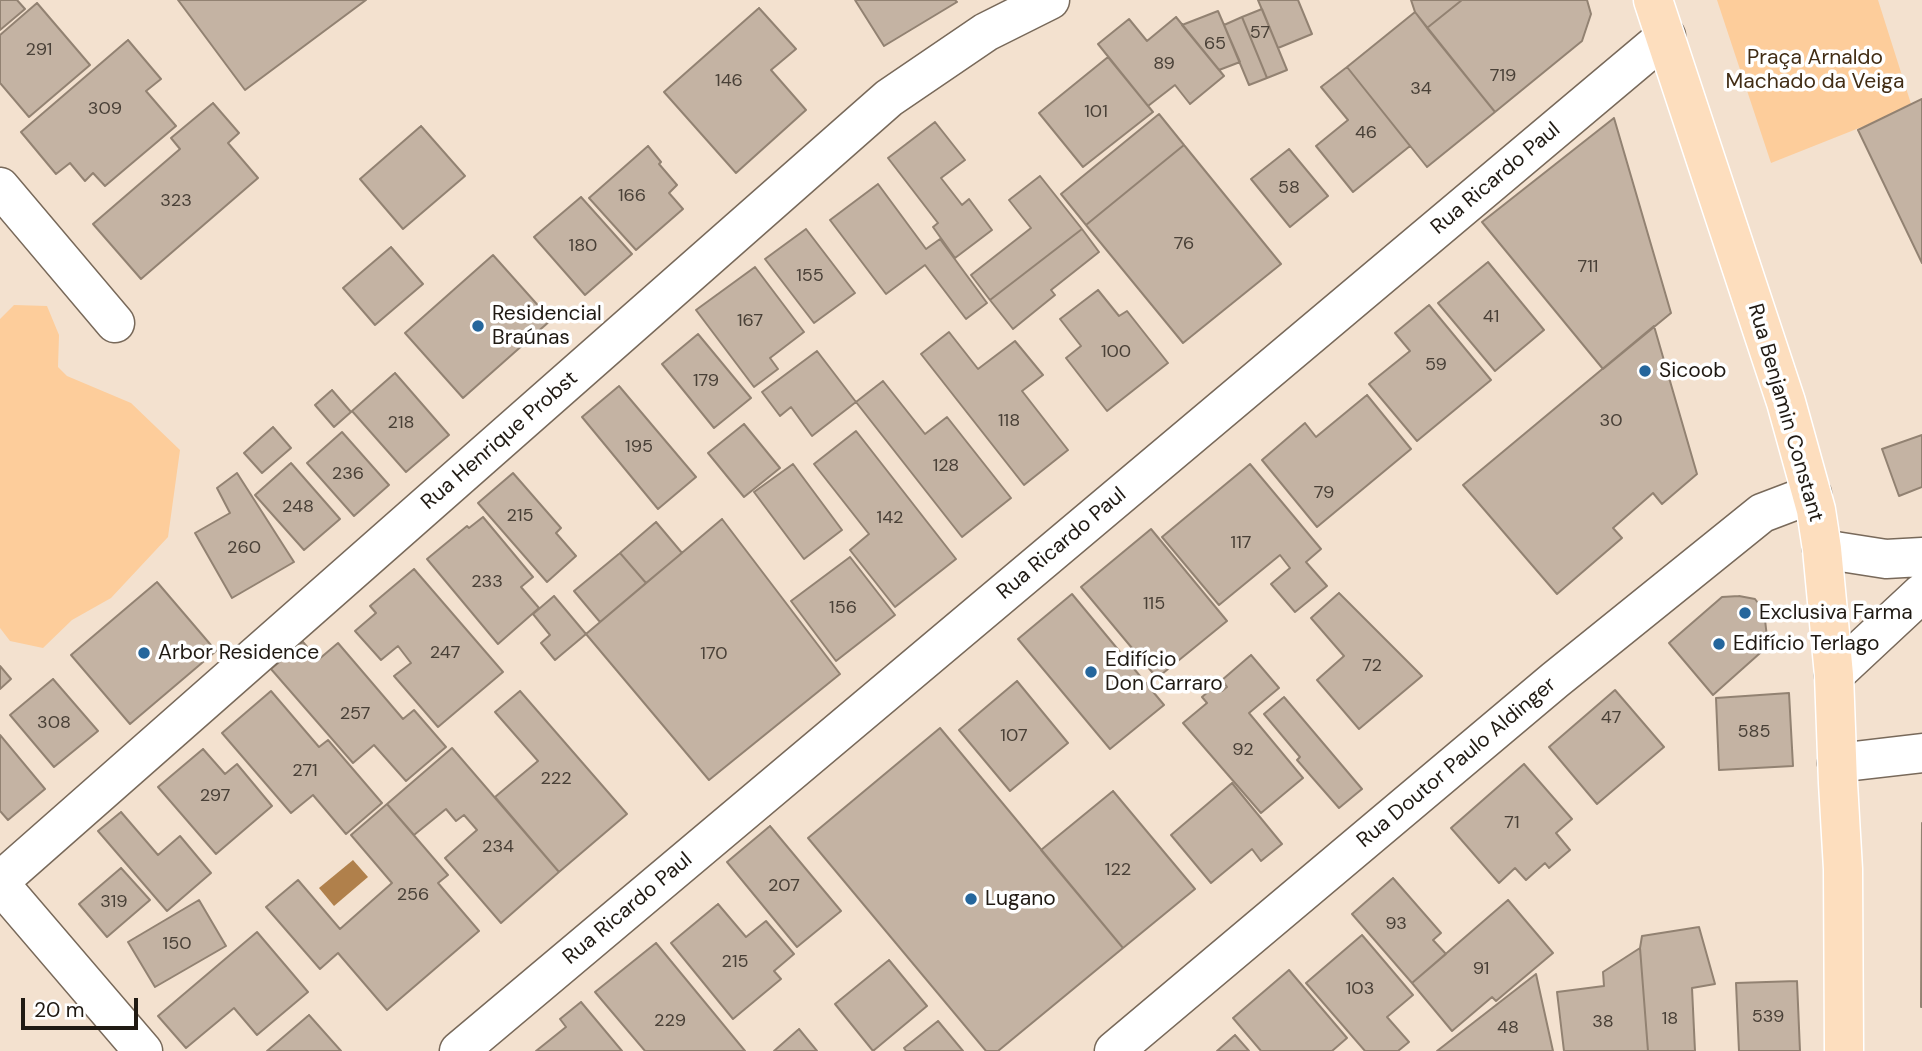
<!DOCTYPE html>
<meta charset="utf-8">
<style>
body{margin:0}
#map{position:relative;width:1922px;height:1051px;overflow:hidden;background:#f3e1cf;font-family:"DM Sans",sans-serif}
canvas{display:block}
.scale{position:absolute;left:21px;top:998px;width:117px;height:32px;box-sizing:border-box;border:4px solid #201a13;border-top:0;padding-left:9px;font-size:21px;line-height:24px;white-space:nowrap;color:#201a13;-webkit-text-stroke:5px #fff;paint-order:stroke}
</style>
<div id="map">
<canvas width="1922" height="1051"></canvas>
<div class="scale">20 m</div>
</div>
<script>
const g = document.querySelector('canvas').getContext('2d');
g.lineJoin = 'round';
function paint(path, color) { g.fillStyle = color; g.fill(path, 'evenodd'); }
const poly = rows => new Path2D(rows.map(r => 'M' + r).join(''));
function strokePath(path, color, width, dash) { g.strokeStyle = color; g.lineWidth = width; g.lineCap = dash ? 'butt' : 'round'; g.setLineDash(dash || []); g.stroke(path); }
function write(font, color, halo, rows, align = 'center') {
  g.font = font + ' "DM Sans",sans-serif'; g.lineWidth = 7; g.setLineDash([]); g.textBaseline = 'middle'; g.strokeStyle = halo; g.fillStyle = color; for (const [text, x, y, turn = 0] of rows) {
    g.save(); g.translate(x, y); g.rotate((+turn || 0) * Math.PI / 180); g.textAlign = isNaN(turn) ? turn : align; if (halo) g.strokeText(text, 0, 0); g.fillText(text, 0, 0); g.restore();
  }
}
const green = poly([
 [1717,0,1878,0,1912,107,1771,163],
 [14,305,47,306,59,335,58,367,67,376,131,403,180,450,168,537,111,598,72,620,43,648,10,641,0,628,0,319]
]);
const water = poly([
 [353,860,368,877,334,906,319,888]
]);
const building = poly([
 [0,0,17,0,25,9,0,30,0,0],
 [178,0,366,0,245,90,178,0],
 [855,0,955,0,957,2,884,46,855,0],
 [1258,0,1298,0,1312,34,1278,48,1258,0],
 [1411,0,1462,0,1427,28,1415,12,1411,0],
 [1462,0,1587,0,1591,14,1582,41,1495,112,1427,28,1462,0],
 [37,3,90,65,29,117,0,83,0,35,37,3],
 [759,8,796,49,771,70,806,110,736,173,664,92,759,8],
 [1262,9,1287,70,1267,78,1242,17,1262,9],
 [1218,11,1240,62,1219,70,1182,25,1218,11],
 [1415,12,1495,112,1427,167,1347,67,1415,12],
 [1176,17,1224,76,1190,104,1175,85,1148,106,1098,44,1129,19,1147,41,1176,17],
 [1242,17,1267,78,1249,85,1224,25,1242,17],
 [128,40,161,79,146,91,176,126,105,186,93,173,85,181,70,163,56,174,21,132,128,40],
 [1108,57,1153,112,1083,167,1039,113,1108,57],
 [1347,67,1410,146,1353,192,1316,146,1348,120,1321,87,1347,67],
 [1922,99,1922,263,1858,130,1922,99],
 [213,103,239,133,228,143,258,178,141,279,93,224,180,149,171,138,213,103],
 [1159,114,1184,145,1086,225,1061,194,1159,114],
 [1614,118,1671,313,1603,369,1482,222,1614,118],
 [935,122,965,160,941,178,962,205,969,199,992,230,955,258,933,227,938,223,888,158,935,122],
 [421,126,465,176,403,229,360,179,421,126],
 [1184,145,1281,264,1183,343,1086,225,1184,145],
 [648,146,661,162,659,164,677,185,669,193,683,209,636,250,589,198,648,146],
 [1289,149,1328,196,1290,227,1251,179,1289,149],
 [1040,176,1082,229,990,300,971,275,1031,228,1009,200,1040,176],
 [878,184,926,249,940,239,987,303,966,319,925,265,886,294,830,220,878,184],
 [581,197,632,254,585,295,534,237,581,197],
 [806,229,855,293,814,323,765,259,806,229],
 [1082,229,1099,252,1051,290,1055,295,1013,329,990,300,1082,229],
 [391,247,423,284,375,325,343,288,391,247],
 [493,255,551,320,463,398,405,333,493,255],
 [1488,262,1544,330,1495,371,1438,303,1488,262],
 [755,267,804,332,770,358,778,369,754,387,696,310,755,267],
 [1098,290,1119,316,1127,311,1168,363,1107,411,1066,358,1081,346,1060,319,1098,290],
 [1429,305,1491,380,1417,441,1369,384,1410,351,1395,333,1429,305],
 [1654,326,1697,474,1662,504,1653,493,1613,528,1622,538,1557,594,1463,485,1654,326],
 [949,332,978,369,1015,341,1043,375,1022,391,1068,450,1024,485,921,354,949,332],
 [698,334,751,398,714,428,662,364,698,334],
 [817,351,856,402,812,436,791,407,780,416,762,392,817,351],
 [395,373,449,435,406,472,352,411,395,373],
 [883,381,925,434,947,417,1011,498,962,537,856,402,883,381],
 [619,386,696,477,658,509,582,417,619,386],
 [332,390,351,412,334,427,315,405,332,390],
 [1367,395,1411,449,1317,527,1262,460,1305,423,1316,437,1367,395],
 [744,424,780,468,744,497,708,453,744,424],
 [273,427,291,448,262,473,244,453,273,427],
 [856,431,956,559,895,607,850,550,869,534,814,464,856,431],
 [342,432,389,485,354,516,307,463,342,432],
 [1922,435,1922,487,1899,496,1882,449,1922,435],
 [291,463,340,519,304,550,255,495,291,463],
 [793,464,842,530,804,559,754,492,793,464],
 [1250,464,1321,549,1306,562,1327,586,1295,612,1271,584,1290,568,1280,555,1219,605,1162,537,1250,464],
 [237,473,294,562,232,598,195,533,230,513,217,488,237,473],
 [513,473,561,528,556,533,576,556,547,582,478,503,513,473],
 [483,517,533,577,521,587,539,608,498,644,427,559,467,526,469,528,483,517],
 [722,519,840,674,709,780,586,634,722,519],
 [656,522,682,553,646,583,620,553,656,522],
 [1151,529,1227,621,1157,678,1081,587,1151,529],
 [620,553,646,583,600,622,574,591,620,553],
 [850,557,895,615,836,661,791,601,850,557],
 [414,569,503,672,438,727,394,676,411,663,398,646,381,660,355,631,376,613,370,606,414,569],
 [157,582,216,651,130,724,71,655,157,582],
 [1339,593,1422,676,1359,729,1317,680,1344,656,1311,618,1339,593],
 [1072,594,1164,705,1110,749,1018,639,1072,594],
 [554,596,586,634,555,660,541,643,550,635,533,614,554,596],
 [1739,596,1755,599,1764,611,1768,646,1713,695,1669,643,1722,597,1739,596],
 [303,642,318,660,338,643,403,719,414,710,446,747,406,781,374,745,353,763,271,669,303,642],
 [1251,655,1279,688,1249,713,1303,778,1261,813,1183,723,1207,703,1202,697,1216,685,1222,691,1227,687,1222,680,1251,655],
 [0,666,11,679,0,689,0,666],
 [53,679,98,731,54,767,10,715,53,679],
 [1017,681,1068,743,1010,791,959,730,1017,681],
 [1615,690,1664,747,1597,804,1549,747,1615,690],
 [271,691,319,747,328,740,382,803,346,834,313,795,291,813,222,733,271,691],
 [520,691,627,814,559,872,495,797,538,761,495,712,520,691],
 [1789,693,1793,766,1719,770,1716,698,1789,693],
 [1284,697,1362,789,1339,808,1297,760,1300,757,1264,714,1284,697],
 [940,728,1123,948,998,1051,986,1051,808,838,940,728],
 [0,735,45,789,8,820,0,811,0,735],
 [452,748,559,872,501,923,445,858,477,830,464,815,456,821,446,809,414,835,387,804,452,748],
 [203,749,225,774,237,764,272,806,216,854,158,787,203,749],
 [1524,764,1572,819,1556,833,1570,850,1549,868,1545,863,1526,880,1515,868,1499,883,1451,828,1524,764],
 [1232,783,1282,844,1261,861,1252,849,1211,883,1171,835,1232,783],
 [1113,791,1195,889,1123,948,1041,850,1113,791],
 [387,804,448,875,438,883,479,931,387,1010,338,953,320,969,266,907,298,880,340,929,392,883,351,835,387,804],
 [121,812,158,855,180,836,211,873,167,911,98,831,121,812],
 [1922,823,1922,1007,1921,1007,1922,823],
 [770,826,841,911,797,947,727,862,770,826],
 [121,868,150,900,107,937,79,904,121,868],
 [1393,878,1441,933,1433,940,1446,954,1412,983,1352,914,1393,878],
 [199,900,226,946,155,987,128,942,199,900],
 [1508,900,1553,953,1496,1001,1492,997,1452,1031,1412,983,1508,900],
 [718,904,746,937,766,921,794,954,774,971,781,979,733,1019,671,943,718,904],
 [1699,927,1715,984,1692,988,1695,1051,1648,1051,1640,948,1642,936,1699,927],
 [257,932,308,992,257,1035,234,1008,186,1048,158,1016,257,932],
 [1362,935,1413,995,1387,1017,1409,1042,1398,1051,1365,1051,1306,983,1362,935],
 [656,943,745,1051,645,1051,595,992,656,943],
 [1640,948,1648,1051,1564,1051,1557,992,1604,986,1603,972,1640,948],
 [889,960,927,1006,873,1051,835,1004,889,960],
 [1289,970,1347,1038,1332,1051,1261,1051,1233,1018,1289,970],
 [1536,974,1553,1051,1437,1051,1536,974],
 [1797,981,1800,1051,1739,1051,1736,983,1797,981],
 [581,1002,622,1051,536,1051,566,1027,560,1019,581,1002],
 [309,1015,341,1051,267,1051,309,1015],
 [938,1021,963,1051,906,1051,904,1048,938,1021],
 [799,1029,817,1051,774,1051,799,1029],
 [1235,1035,1249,1051,1217,1051,1235,1035]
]);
const minor = poly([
 [0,187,115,323],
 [1822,549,1886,559,1922,557],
 [1834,675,1922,593],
 [1837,763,1922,753],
 [0,881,889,98,986,32,1050,0],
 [0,884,143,1051],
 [459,1051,1666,36],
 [1114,1051,1555,680,1762,513,1812,494]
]);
const major = poly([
 [1653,0,1786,402,1816,510,1822,549,1834,675,1838,783,1843,869,1844,1051]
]);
const markers = [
 [478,326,7,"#25669c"],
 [1645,371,7,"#25669c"],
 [1745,613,7,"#25669c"],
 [1719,644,7,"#25669c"],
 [144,653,7,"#25669c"],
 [1091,672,7,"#25669c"],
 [971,899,7,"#25669c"]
];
const numberNames = [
 ["57",1260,33],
 ["65",1215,44],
 ["291",39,50],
 ["89",1164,64],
 ["719",1503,76],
 ["146",729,81],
 ["34",1421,89],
 ["309",105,109],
 ["101",1096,112],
 ["46",1366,133],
 ["58",1289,188],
 ["166",632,196],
 ["323",176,201],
 ["76",1184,244],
 ["180",583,246],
 ["711",1588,267],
 ["155",810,276],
 ["41",1491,317],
 ["167",750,321],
 ["100",1116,352],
 ["59",1436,365],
 ["179",706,381],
 ["118",1009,421],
 ["30",1611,421],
 ["218",401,423],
 ["195",639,447],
 ["128",946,466],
 ["236",348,474],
 ["79",1324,493],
 ["248",298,507],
 ["215",520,516],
 ["142",890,518],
 ["117",1241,543],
 ["260",244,548],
 ["233",487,582],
 ["115",1154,604],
 ["156",843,608],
 ["247",445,653],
 ["170",714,654],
 ["72",1372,666],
 ["257",355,714],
 ["47",1611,718],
 ["308",54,723],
 ["585",1754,732],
 ["107",1014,736],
 ["92",1243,750],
 ["271",305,771],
 ["222",556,779],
 ["297",215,796],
 ["71",1512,823],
 ["234",498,847],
 ["122",1118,870],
 ["207",784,886],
 ["256",413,895],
 ["319",114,902],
 ["93",1396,924],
 ["150",177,944],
 ["215",735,962],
 ["91",1481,969],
 ["103",1360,989],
 ["539",1768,1017],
 ["18",1670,1019],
 ["229",670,1021],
 ["38",1603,1022],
 ["48",1508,1028]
];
const parkNames = [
 ["Praça Arnaldo",1815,58],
 ["Machado da Veiga",1815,82]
];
const streetNames = [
 ["Rua Ricardo Paul",1496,179,-40],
 ["Rua Benjamin Constant",1785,413,74],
 ["Rua Henrique Probst",500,441,-41],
 ["Rua Ricardo Paul",1062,544,-40],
 ["Rua Doutor Paulo Aldinger",1457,763,-40],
 ["Rua Ricardo Paul",628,909,-40]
];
const poiNames = [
 ["Residencial",492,314],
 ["Braúnas",492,338],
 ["Sicoob",1659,371],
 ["Exclusiva Farma",1759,613],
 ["Edifício Terlago",1733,644],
 ["Arbor Residence",158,653],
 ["Edifício",1105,660],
 ["Don Carraro",1105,684],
 ["Lugano",985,899]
];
paint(green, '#fdcd9b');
paint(water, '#b0804b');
paint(building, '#c4b3a3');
strokePath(building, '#928272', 2);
strokePath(minor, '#78695a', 41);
strokePath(major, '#fff', 41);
strokePath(minor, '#fff', 38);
strokePath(major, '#fddebe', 38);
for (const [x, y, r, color] of markers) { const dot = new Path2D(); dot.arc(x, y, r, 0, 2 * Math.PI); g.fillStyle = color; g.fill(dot); strokePath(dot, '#fff', 2.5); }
write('18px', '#494037', null, numberNames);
write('21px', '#422d15', '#fff', parkNames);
write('21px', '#201a13', '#fff', streetNames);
write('21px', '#201a13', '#fff', poiNames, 'left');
</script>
